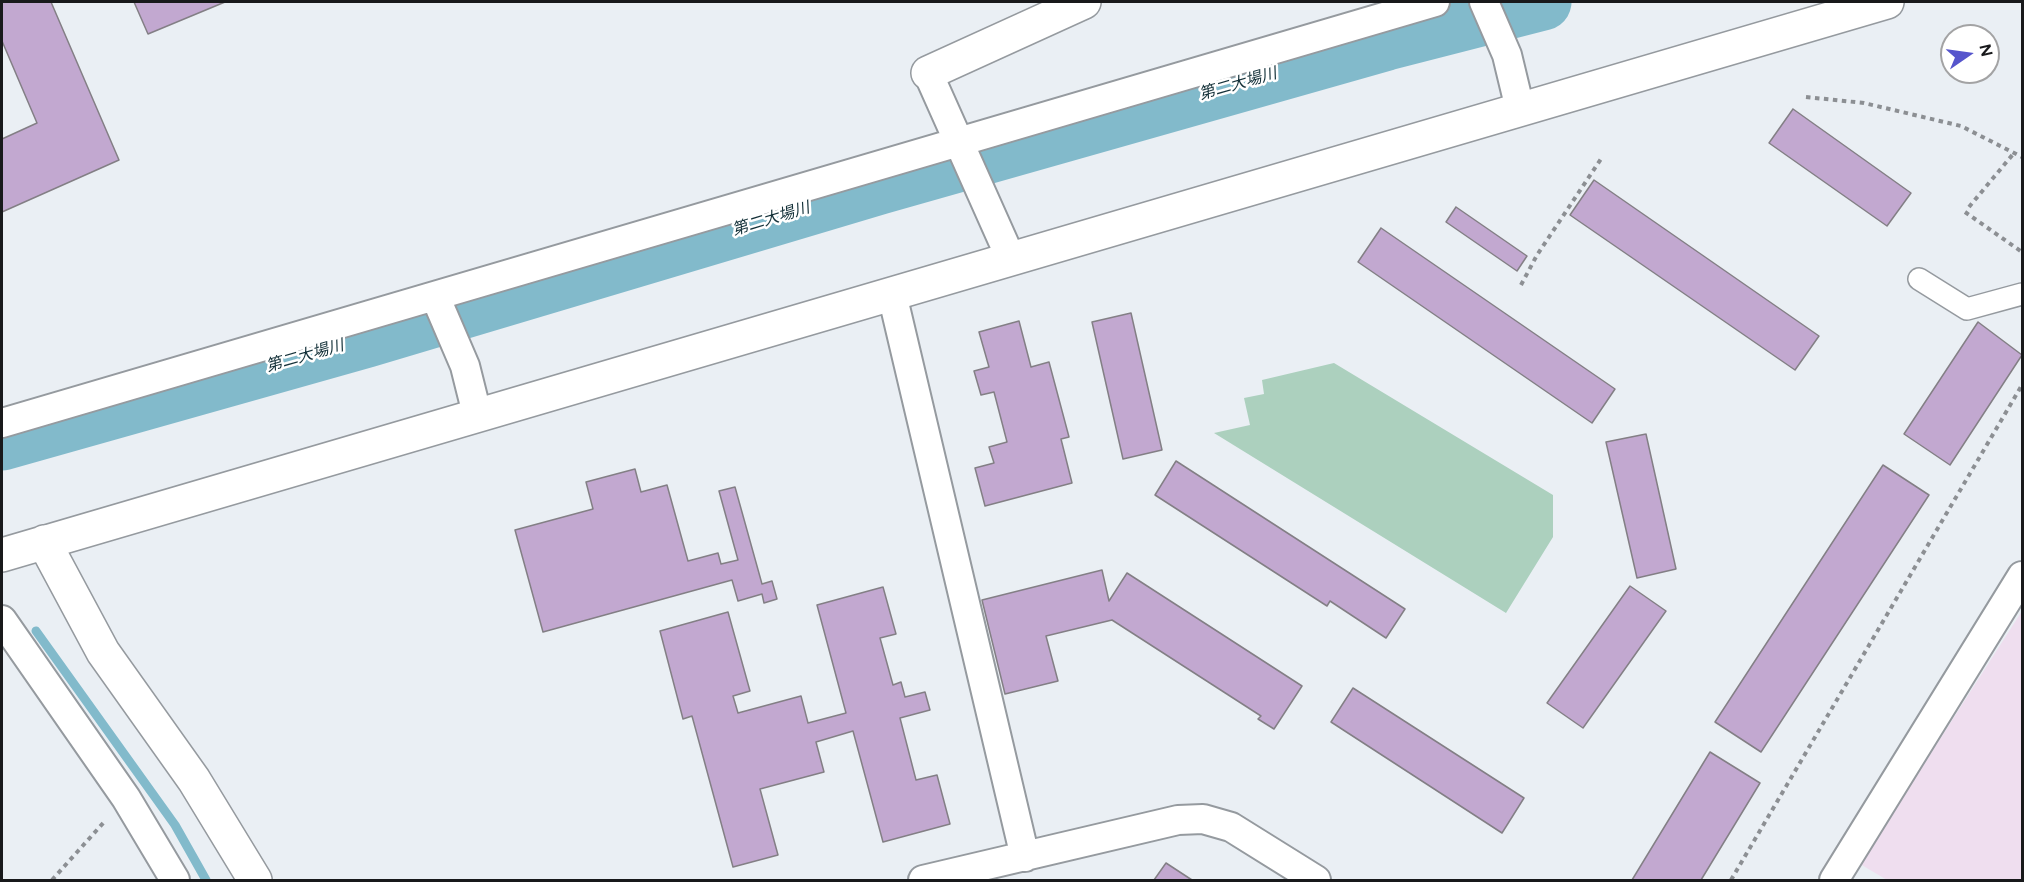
<!DOCTYPE html>
<meta charset="utf-8">
<style>
body{margin:0}
#map{position:relative;width:2024px;height:882px;overflow:hidden;background:#eaeff4;font-family:Figtree,sans-serif}
canvas{display:block}
.frame{position:absolute;inset:0;border:3px solid #18191b;pointer-events:none}
.north{position:absolute;left:1940px;top:24px;width:60px;height:60px;box-sizing:border-box;background:#fff;border:2px solid #a3a3a4;border-radius:50%;rotate:77deg;font-size:16px;font-weight:700;line-height:24px;text-align:center;color:#18191b}
.north::after{content:'';display:block;margin:auto;width:21px;height:27px;background:#5655cc;clip-path:polygon(50% 0,100% 100%,50% 72%,0 100%)}
</style>
<div id="map">
<canvas width="2024" height="882"></canvas>
<div class="frame"></div>
<div class="north">N</div>
</div>
<script>
const g = document.querySelector('canvas').getContext('2d');
g.lineJoin = 'round';
function paint(path, color) { g.fillStyle = color; g.fill(path, 'evenodd'); }
const poly = rows => new Path2D(rows.map(r => 'M' + r).join(''));
function strokePath(path, color, width, dash) { g.strokeStyle = color; g.lineWidth = width; g.lineCap = dash ? 'butt' : 'round'; g.setLineDash(dash || []); g.stroke(path); }
function write(font, color, halo, rows, align = 'center') {
  g.font = font + ' Figtree,"Noto Sans JP",sans-serif'; g.lineWidth = 5; g.setLineDash([]); g.textBaseline = 'middle'; g.strokeStyle = halo; g.fillStyle = color; for (const [text, x, y, turn = 0] of rows) {
    g.save(); g.translate(x, y); g.rotate((+turn || 0) * Math.PI / 180); g.textAlign = isNaN(turn) ? turn : align; if (halo) g.strokeText(text, 0, 0); g.fillText(text, 0, 0); g.restore();
  }
}
const industrial = poly([
 [2022,611,2022,880,1887,880,1860,864]
]);
const green = poly([
 [1334,363,1553,495,1553,537,1506,613,1214,433,1250,425,1244,398,1264,394,1262,380]
]);
const stream = poly([
 [36,631,175,825,206,880]
]);
const river = poly([
 [2,442,367,339,880,186,1387,42,1543,2]
]);
const building = poly([
 [2,2,51,2,119,160,2,212,2,139,37,123,2,41,2,2],
 [134,2,225,2,148,34,134,2],
 [1793,109,1911,193,1887,226,1769,143,1793,109],
 [1594,180,1819,336,1795,370,1570,215,1594,180],
 [1456,207,1527,256,1517,271,1446,222,1456,207],
 [1381,228,1615,389,1592,423,1358,262,1381,228],
 [1131,313,1162,450,1123,459,1092,322,1131,313],
 [1019,321,1031,367,1049,362,1069,437,1061,439,1072,483,985,506,975,468,994,463,989,447,1007,442,994,392,981,395,974,371,989,367,979,332,1019,321],
 [1978,322,2022,355,1950,465,1904,434,1978,322],
 [1646,434,1676,569,1637,578,1606,442,1646,434],
 [1176,461,1405,609,1386,638,1330,601,1327,606,1155,495,1176,461],
 [1883,465,1929,495,1761,752,1715,722,1883,465],
 [635,469,641,492,667,485,688,561,718,553,721,564,738,560,719,491,735,487,762,584,772,581,777,599,764,603,762,594,738,601,732,580,543,632,515,530,593,509,586,482,635,469],
 [1102,570,1109,601,1127,573,1302,686,1274,729,1258,719,1261,716,1112,620,1046,636,1058,681,1005,694,982,600,1102,570],
 [1630,586,1666,611,1583,728,1547,703,1630,586],
 [883,587,896,634,880,638,893,685,901,682,905,697,925,692,930,710,900,718,916,780,937,775,950,824,883,842,853,731,816,742,824,772,760,789,778,855,733,867,692,716,683,719,660,631,728,612,750,691,733,696,738,713,801,696,808,723,846,713,817,605,883,587],
 [1353,688,1524,798,1502,833,1331,722,1353,688],
 [1710,752,1760,783,1701,880,1632,880,1710,752],
 [1166,863,1192,880,1154,880,1166,863]
]);
const path = poly([
 [1806,97,1864,103,1961,126,2022,157],
 [1969,207,2014,153],
 [1965,212,2022,252],
 [1521,285,1537,255,1601,159],
 [52,880,105,821],
 [1731,880,2022,385]
]);
const pedestrian = poly([
 [1919,279,1967,309,2022,294]
]);
const minor = poly([
 [1484,2,1507,55,1520,109],
 [928,73,1011,259],
 [892,294,1025,857],
 [435,296,465,366,477,414],
 [2,423,1435,2],
 [2,620,126,798,175,880],
 [923,880,1178,820,1203,819,1231,827,1316,880],
 [1834,880,2022,576]
]);
const tertiary = poly([
 [928,73,1084,2],
 [44,542,103,652,194,780,255,880],
 [2,555,1887,2]
]);
const waterNames = [
 ["第二大場川",1238,84,-16],
 ["第二大場川",771,219,-17],
 ["第二大場川",305,356,-16]
];
paint(industrial, '#efdeef');
paint(green, '#acd0be');
strokePath(stream, '#82bacb', 9);
strokePath(river, '#82bacb', 57);
paint(building, '#c2a8d0');
strokePath(building, '#837f85', 1.5);
strokePath(pedestrian, '#959a9f', 24);
strokePath(minor, '#959a9f', 32);
strokePath(tertiary, '#959a9f', 36);
strokePath(path, '#8c8f93', 4, [4.5, 4.5]);
strokePath(pedestrian, '#fff', 21);
strokePath(minor, '#fff', 28);
strokePath(tertiary, '#fff', 33);
write('italic 16px', '#143139', '#fff', waterNames);
</script>
